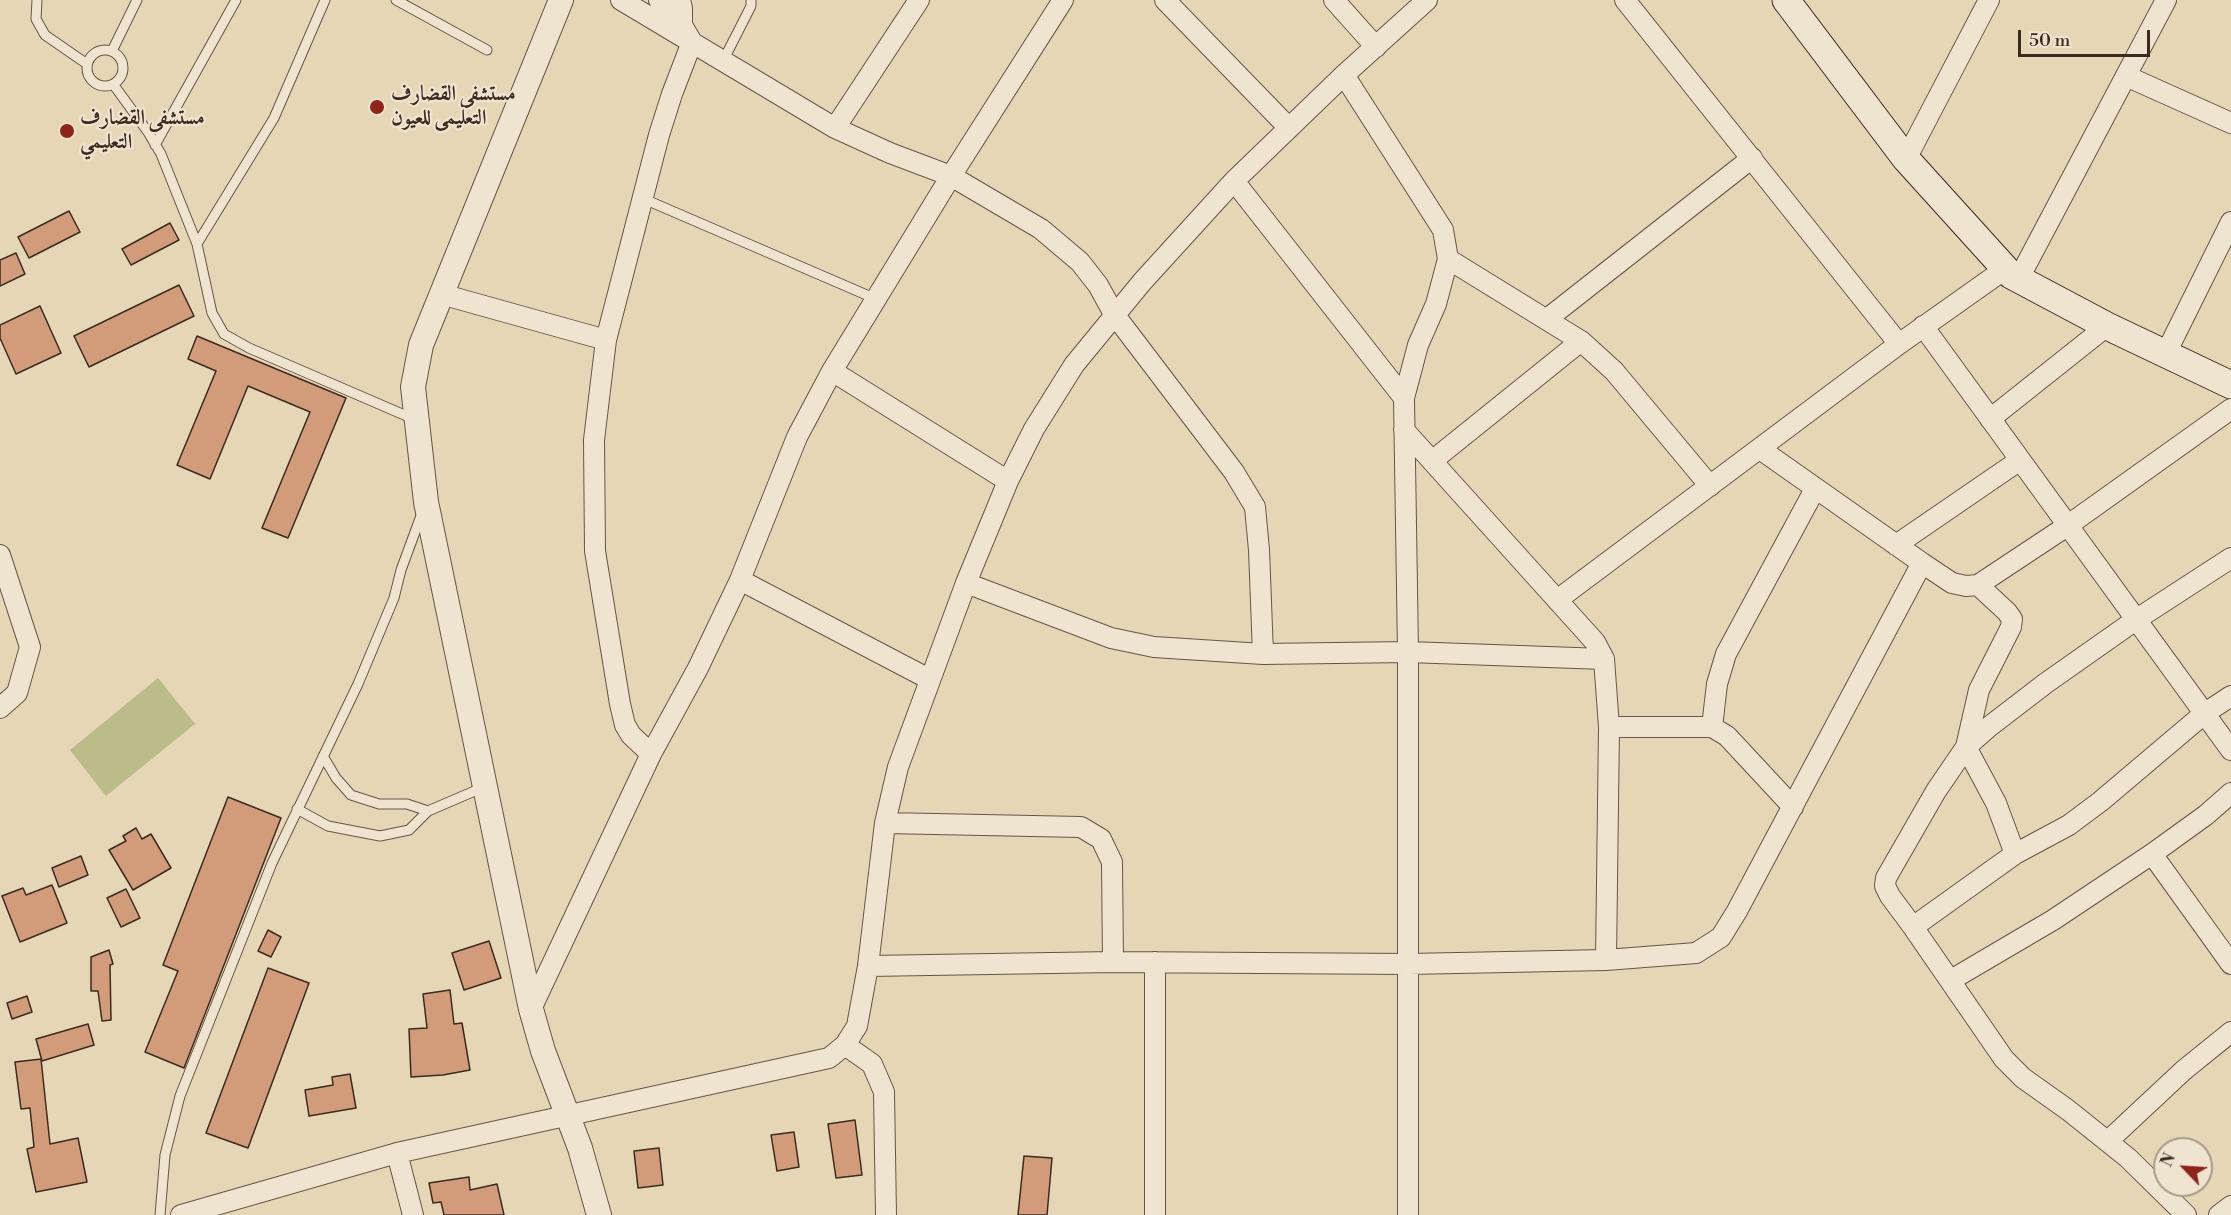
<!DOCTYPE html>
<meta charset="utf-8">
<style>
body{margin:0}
#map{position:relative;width:2231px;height:1215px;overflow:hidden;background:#e5d6b6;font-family:"Libre Bodoni",serif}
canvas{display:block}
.north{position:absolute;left:2153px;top:1137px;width:60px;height:60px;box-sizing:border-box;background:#eee4d0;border:2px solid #a69a89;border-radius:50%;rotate:295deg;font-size:16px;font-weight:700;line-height:24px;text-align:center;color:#3b2b1f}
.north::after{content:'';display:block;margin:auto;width:21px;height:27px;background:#8f2418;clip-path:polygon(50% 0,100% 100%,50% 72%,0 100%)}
.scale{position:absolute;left:2018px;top:30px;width:132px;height:27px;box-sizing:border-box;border:3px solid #3b2b1f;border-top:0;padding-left:8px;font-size:18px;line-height:21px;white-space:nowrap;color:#3b2b1f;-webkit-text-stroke:4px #eee4d0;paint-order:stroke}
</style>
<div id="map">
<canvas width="2231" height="1215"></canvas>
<div class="north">N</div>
<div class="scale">50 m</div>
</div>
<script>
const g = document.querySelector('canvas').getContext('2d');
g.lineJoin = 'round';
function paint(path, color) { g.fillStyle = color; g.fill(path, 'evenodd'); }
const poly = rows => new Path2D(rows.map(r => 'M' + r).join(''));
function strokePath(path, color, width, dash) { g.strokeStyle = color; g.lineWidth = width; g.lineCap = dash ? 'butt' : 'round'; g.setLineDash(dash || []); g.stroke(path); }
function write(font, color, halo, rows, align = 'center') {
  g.font = font + ' "Libre Bodoni",Amiri,serif'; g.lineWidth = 4.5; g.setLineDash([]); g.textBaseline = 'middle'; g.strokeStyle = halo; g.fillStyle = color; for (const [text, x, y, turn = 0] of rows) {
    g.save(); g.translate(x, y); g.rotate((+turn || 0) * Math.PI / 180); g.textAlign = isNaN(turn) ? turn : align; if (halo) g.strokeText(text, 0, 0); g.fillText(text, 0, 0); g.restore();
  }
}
const green = poly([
 [158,678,195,724,106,796,70,750]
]);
const building = poly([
 [69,211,80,232,29,258,18,237,69,211],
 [170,223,179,240,131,265,122,249,170,223],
 [16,253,25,274,0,286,0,260,16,253],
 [179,285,194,316,89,367,74,336,179,285],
 [40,306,61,353,16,374,0,338,0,325,40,306],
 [197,336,346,398,288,538,262,528,310,412,248,386,210,479,177,465,216,371,188,359,197,336],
 [228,797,281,818,184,1068,145,1052,178,971,163,965,228,797],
 [136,828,142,839,151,834,171,868,133,890,109,850,126,841,123,836,136,828],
 [81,856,88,875,59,887,52,868,81,856],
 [52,885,67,923,20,942,2,896,23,888,26,895,52,885],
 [126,889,140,918,121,927,107,898,126,889],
 [268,930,281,937,271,957,258,951,268,930],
 [489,941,501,978,464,990,452,953,489,941],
 [109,950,113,964,110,965,111,1020,102,1021,98,991,91,991,91,957,109,950],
 [268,968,309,983,248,1148,206,1133,268,968],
 [450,990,454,1024,462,1023,470,1070,443,1075,411,1077,409,1029,427,1028,423,994,450,990],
 [27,996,32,1012,12,1019,7,1003,27,996],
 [88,1024,94,1045,42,1061,36,1039,88,1024],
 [41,1059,50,1144,78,1138,87,1182,36,1192,27,1149,34,1147,30,1108,21,1109,15,1062,41,1059],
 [350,1074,356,1108,309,1116,305,1090,333,1085,332,1077,350,1074],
 [855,1120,862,1175,836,1178,828,1124,855,1120],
 [794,1132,799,1167,777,1171,771,1135,794,1132],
 [659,1148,663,1185,638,1188,634,1151,659,1148],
 [1024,1156,1052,1158,1047,1215,1018,1215,1024,1156],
 [469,1177,470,1190,497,1184,504,1215,444,1215,441,1202,433,1203,429,1183,469,1177]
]);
const service = poly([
 [37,0,36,19,45,35,87,64],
 [396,0,487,50],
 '87 68a18 18 0 1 1 36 0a18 18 0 1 1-36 0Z',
 [112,51,137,0],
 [723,61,751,6,751,0],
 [113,84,148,132,161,154,197,244,212,313,224,334,249,348,416,420],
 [155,145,236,0],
 [644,199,876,299],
 [197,244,274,118,325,0],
 [323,756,336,778,351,795,379,804,407,804,428,811],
 [297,809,328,826,380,836,409,830,428,811,484,787],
 [160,1215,165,1155,180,1096,272,863,358,684,394,598,401,570,422,513]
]);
const minor = poly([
 [621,0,835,128,890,153,951,176,1041,229,1080,262,1098,285,1114,314,1234,472,1255,507,1259,550,1263,654],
 [680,0,682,8,682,25],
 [1165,0,1289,128],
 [1334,0,1376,47],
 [1625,0,1899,344],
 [1344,75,1443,230,1448,259,1436,304,1418,345,1404,398,1408,652,1408,1215],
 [2126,76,2231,123],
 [835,128,919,0],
 [1906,159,1989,0],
 [1234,181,1404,398],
 [1448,259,1581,341,1614,371,1710,486],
 [2018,280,2166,0],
 [441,294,606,340],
 [1547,319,1752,158],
 [1923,326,2231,750],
 [2166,353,2231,222],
 [832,371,1008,481],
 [1990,419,2107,326],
 [1404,430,1595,642,1604,659],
 [1760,449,1922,563,1952,583,1966,586,1978,585,2067,526,2231,409],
 [1432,461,1581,341],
 [1896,545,2020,460],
 [0,555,30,647,17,693,0,708],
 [740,580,929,679],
 [966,583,1111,638,1154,647,1263,654,1408,652,1604,659,1609,727,1606,960],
 [1978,585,2007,612,2012,619,2011,627,1979,690,1966,747,1996,803,2015,854,1913,927,2004,1059,2023,1078,2068,1110,2128,1158,2186,1215],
 [1557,600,1899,344,2005,269],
 [1609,727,1712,727,1727,736,1793,807],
 [1712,727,1717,684,1726,654,1815,489],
 [651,754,631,735,625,725,620,704,595,551,594,440,606,340,659,135,672,94,692,42,682,25,667,14,659,0],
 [885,823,1081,827,1101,839,1112,862,1113,962],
 [2015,854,2069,825,2101,801,2205,713,2231,696],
 [2152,854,2231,964],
 [1913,927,1890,896,1885,886,1886,878,1936,791,1966,747,1990,726,2046,683,2137,619,2231,558],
 [1155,962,1155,1215],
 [868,966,1113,962,1408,964,1606,960,1696,953,1721,937,1737,911,1922,563],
 [1951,980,2053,920,2152,854,2206,815,2231,793],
 [531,1009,651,754,698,668,740,580,797,437,832,371,951,176,1063,0],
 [845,1045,872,1064,884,1092,886,1215],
 [2108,1141,2184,1070,2231,1032],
 [397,1153,413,1215],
 [181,1215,397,1153,829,1058,845,1045,857,1026,868,966,885,823,898,767,966,583,1008,481,1034,429,1074,365,1142,282,1234,181,1344,75,1427,0],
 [2219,1215,2231,1206]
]);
const tertiary = poly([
 [561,0,421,345,413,387,426,502,531,1009,543,1051,580,1148,599,1215]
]);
const secondary = poly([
 [1786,0,1906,159,2011,275,2107,326,2231,385]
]);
const markers = [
 [377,107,8,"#8f2418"],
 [67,131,8,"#8f2418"]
];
const poiNames = [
 ["مستشفى القضارف",391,95],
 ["التعليمى للعيون",391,119],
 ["مستشفى القضارف",80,119],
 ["التعليمي",80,143]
];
paint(green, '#bbbc89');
paint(building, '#d29c7b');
strokePath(building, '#3b2b1f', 1.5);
strokePath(service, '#665645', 11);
strokePath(minor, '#665645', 22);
strokePath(tertiary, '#665645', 26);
strokePath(secondary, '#3b2b1f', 29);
strokePath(service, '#eee4d0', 9);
strokePath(minor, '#eee4d0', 20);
strokePath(tertiary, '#eee4d0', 24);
strokePath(secondary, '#eee4d0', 27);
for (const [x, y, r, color] of markers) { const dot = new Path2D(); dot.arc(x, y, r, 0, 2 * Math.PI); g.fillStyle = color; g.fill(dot); strokePath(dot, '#eee4d0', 2); }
write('bold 21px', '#3b2b1f', '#eee4d0', poiNames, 'left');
</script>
